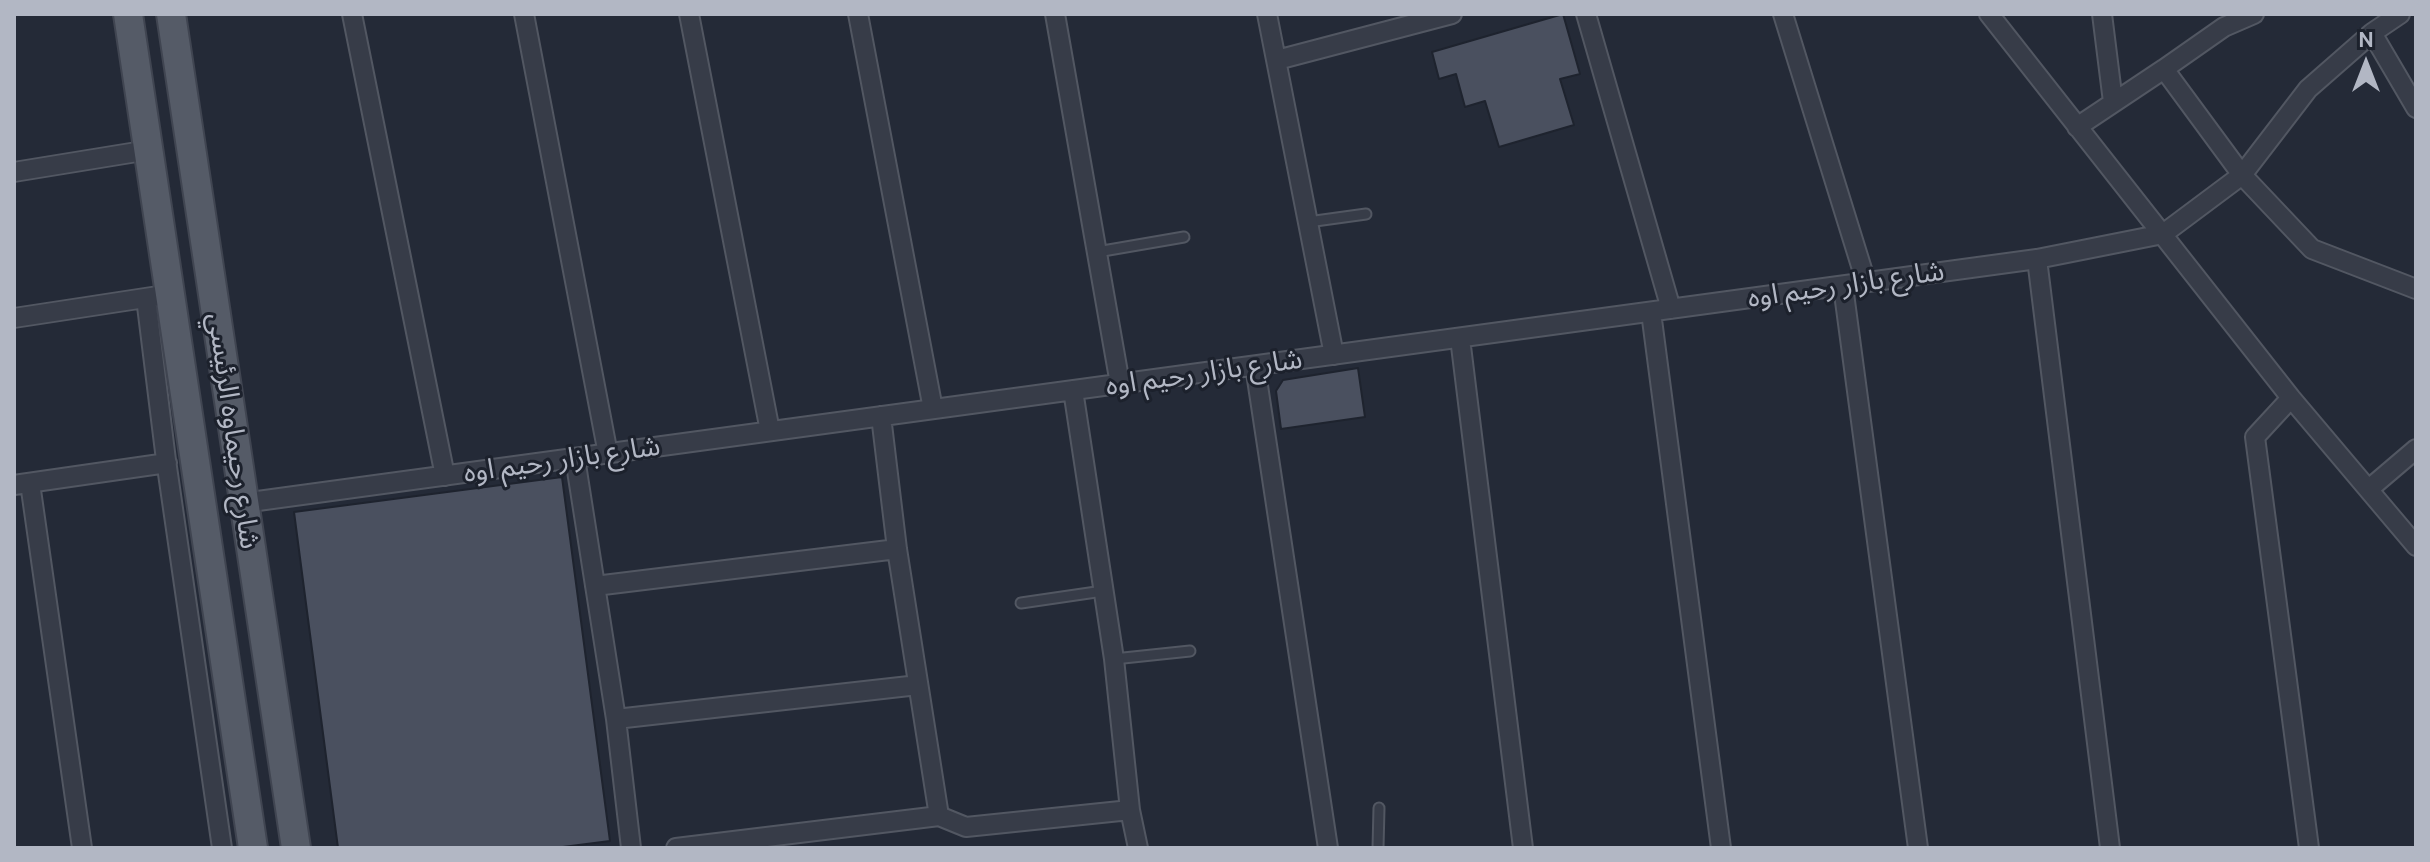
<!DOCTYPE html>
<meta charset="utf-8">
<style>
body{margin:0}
#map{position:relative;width:2430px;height:862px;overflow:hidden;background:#242a37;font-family:Cabin,sans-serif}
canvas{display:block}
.frame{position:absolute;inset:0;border:16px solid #b2b7c4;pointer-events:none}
.north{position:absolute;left:2326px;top:24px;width:80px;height:80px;-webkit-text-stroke:6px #1c212c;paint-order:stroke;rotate:0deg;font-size:22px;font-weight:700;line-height:32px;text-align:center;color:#b2b7c4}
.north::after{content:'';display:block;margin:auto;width:28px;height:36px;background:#b2b7c4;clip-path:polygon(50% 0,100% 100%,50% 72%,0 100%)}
</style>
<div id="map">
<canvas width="2430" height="862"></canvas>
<div class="frame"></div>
<div class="north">N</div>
</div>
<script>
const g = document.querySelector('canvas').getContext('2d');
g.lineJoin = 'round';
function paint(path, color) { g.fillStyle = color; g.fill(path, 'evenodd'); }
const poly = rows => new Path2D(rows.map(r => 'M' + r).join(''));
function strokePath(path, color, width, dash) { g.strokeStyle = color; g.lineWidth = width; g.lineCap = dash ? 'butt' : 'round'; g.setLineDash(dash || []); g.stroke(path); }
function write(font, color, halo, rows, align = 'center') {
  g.font = font + ' Cabin,"Noto Sans Arabic",sans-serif'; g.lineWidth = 6; g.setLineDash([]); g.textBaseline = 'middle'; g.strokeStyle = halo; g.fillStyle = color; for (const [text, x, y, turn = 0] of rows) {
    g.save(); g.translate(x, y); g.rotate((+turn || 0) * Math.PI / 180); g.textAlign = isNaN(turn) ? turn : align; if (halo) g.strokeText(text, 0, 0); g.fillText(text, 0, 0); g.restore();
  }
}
const building = poly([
 [1563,14,1580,74,1560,79,1574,125,1499,147,1485,101,1465,107,1456,74,1439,79,1432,52,1563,14],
 [1358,368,1365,417,1281,429,1276,391,1283,380,1358,368],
 [562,477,610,841,555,848,338,848,294,512,562,477]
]);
const service = poly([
 [1308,222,1366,214],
 [1097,252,1184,237],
 [1021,603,1103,591],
 [1114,659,1190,651],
 [1378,848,1379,808]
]);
const minor = poly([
 [352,14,445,476],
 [524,14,608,454],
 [689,14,770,431],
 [858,14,933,409],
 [1055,14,1120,384],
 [1267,14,1334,355],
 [1586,14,1671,309],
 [1783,14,1866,282],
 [1989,14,2291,398,2416,546],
 [2102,14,2113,102],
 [2400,14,2372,33,2416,108],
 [1277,60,1452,14],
 [2164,69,2224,27,2254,14],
 [2077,127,2164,69,2242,175,2312,249,2416,289],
 [14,172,149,150],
 [2037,259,2110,848],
 [1843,286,1918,848],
 [146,298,166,460,222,848],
 [1651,312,1721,848],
 [14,318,158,296],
 [1460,338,1523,848],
 [1255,366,1328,848],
 [1073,390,1114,659,1130,810,1138,848],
 [2291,398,2255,437,2309,848],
 [881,416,897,549,939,816,966,827,1130,810],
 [575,458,616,719,631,848],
 [30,483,82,848],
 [14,485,167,463],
 [2369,489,2416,449],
 [243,503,2037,259,2163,234,2242,175,2308,89,2372,33],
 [595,586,897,549],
 [616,719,918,685],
 [676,848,939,816]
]);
const primary = poly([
 [128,14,253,848],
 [171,14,296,848]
]);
const streetNames = [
 ["شارع بازار رحيم اوه",1846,285,-8],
 ["شارع بازار رحيم اوه",1204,373,-8],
 ["شارع رحيماوه الرئيسي",233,431,82],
 ["شارع بازار رحيم اوه",562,460,-8]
];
paint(building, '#4a505f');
strokePath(building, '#1e232e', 2);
strokePath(service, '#525762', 13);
strokePath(minor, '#525762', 22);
strokePath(primary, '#404551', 32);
strokePath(service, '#373c48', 9);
strokePath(minor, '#373c48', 18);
strokePath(primary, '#555b67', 28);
write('28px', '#b2b7c4', '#1c212c', streetNames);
</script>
